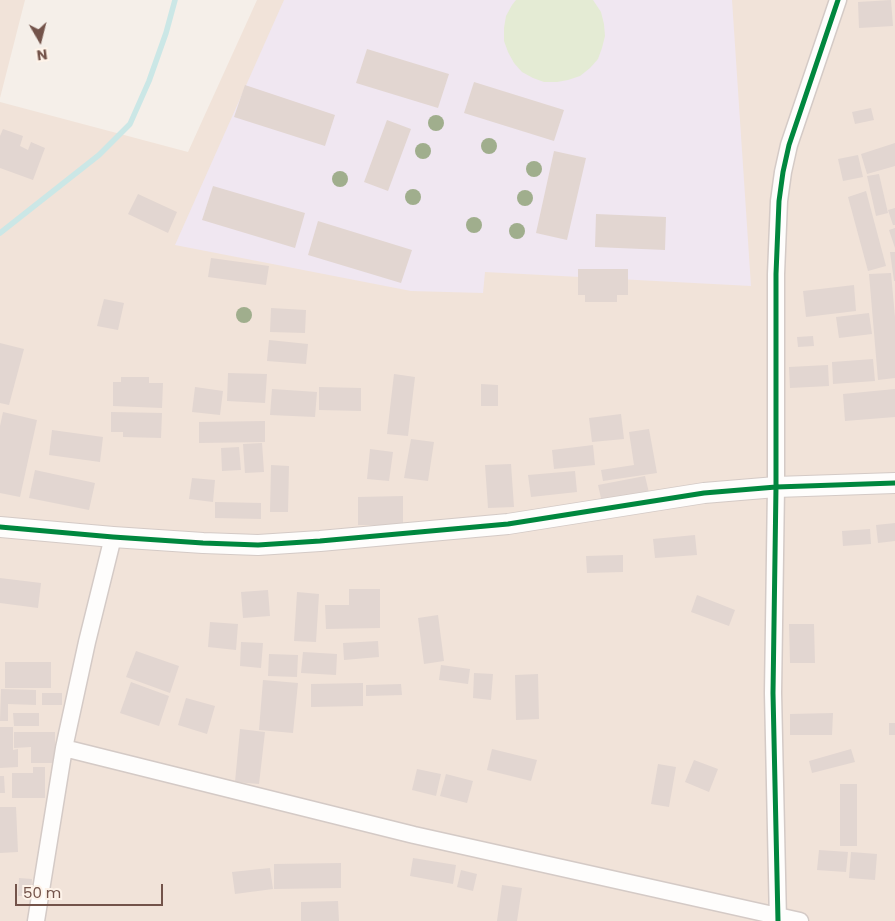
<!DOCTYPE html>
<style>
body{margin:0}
#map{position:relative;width:895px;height:921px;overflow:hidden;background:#f5efe9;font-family:Poppins,sans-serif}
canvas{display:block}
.north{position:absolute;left:15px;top:15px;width:50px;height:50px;-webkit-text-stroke:4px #fef3e9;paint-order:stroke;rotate:172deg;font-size:14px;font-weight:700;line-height:20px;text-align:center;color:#73534a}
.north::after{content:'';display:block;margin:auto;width:18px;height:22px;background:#73534a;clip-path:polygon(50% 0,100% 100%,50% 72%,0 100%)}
.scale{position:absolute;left:15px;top:884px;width:148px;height:22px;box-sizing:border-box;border:2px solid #73534a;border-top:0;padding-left:6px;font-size:15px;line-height:18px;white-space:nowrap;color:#73534a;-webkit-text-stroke:4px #fef3e9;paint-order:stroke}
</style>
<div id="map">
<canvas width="895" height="921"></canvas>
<div class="north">N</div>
<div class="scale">50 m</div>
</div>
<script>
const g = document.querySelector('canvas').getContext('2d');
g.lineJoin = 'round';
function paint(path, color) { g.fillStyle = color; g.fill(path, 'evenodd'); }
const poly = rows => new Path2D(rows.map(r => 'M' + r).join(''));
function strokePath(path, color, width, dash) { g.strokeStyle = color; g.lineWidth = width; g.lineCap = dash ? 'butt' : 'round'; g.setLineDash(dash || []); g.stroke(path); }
const residential = poly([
 [0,0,25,0,0,98],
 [257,0,895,0,895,921,0,921,0,102,188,152]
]);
const education = poly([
 [284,0,732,0,751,286,485,272,483,293,411,291,175,245]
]);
const green = poly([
 [516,0,593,0,601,12,604,24,605,36,602,48,598,59,590,68,580,76,568,80,557,82,544,82,533,78,522,72,514,63,508,52,504,41,504,28,506,16,512,5]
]);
const stream = poly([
 [0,233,99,155,130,124,149,81,166,33,175,0]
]);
const building = poly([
 [891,0,893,26,859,28,858,2],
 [367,49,449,74,438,108,356,83],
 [474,82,564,110,554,141,464,113],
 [245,85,335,115,325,146,234,117],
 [871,108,874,120,855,124,852,112],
 [387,120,411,129,388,191,364,182],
 [3,129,23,136,20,146,28,150,31,142,45,148,33,180,0,168,0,136],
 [895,143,895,166,867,174,861,154],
 [554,151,586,158,567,240,536,233],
 [858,155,863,177,843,181,838,159],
 [879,174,888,213,876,216,867,176],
 [213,186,305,213,295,248,202,220],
 [866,191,886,266,868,271,848,197],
 [138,194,177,212,168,233,128,214],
 [895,208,895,225,893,225,888,210],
 [596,214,666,217,665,250,595,247],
 [318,221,412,250,401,283,308,255],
 [895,228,895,248,889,230],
 [890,252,895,252,895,281,894,281],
 [211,258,269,266,266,285,208,277],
 [578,269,628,269,628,295,617,295,617,302,585,302,585,295,578,295],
 [891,273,895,317,895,378,878,380,869,274],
 [854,285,856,311,806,317,803,291],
 [104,299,124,303,118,330,97,326],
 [271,308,306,310,305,333,270,332],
 [869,313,872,334,839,338,836,317],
 [813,336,814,346,798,347,797,337],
 [269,340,308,344,306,364,267,361],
 [0,343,24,349,9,405,0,403],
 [873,359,875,381,833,384,832,362],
 [828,365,829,386,790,388,789,367],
 [228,373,267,374,265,403,227,401],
 [394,374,415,377,408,436,387,434],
 [121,377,149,377,149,383,163,383,162,408,113,406,113,382,121,382],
 [481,384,498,385,498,406,481,406],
 [195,387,223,391,220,415,192,412],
 [319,387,361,388,361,411,319,410],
 [272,389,317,392,315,417,270,415],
 [895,389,895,417,845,421,843,394],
 [3,412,37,420,20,497,0,493,0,426],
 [111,412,162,413,161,438,123,437,123,432,111,432],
 [621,414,624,439,592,442,589,418],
 [265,421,265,442,199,443,199,422],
 [649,429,657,473,603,481,601,470,634,465,629,432],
 [52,430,103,437,100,462,49,455],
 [411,439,434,442,428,481,404,478],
 [262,443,264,472,245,473,243,444],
 [593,445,595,465,554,469,552,450],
 [239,447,241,470,222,471,221,448],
 [370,449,393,452,389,481,367,479],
 [511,464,514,507,488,508,485,465],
 [271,465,289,466,288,512,270,512],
 [35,470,95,483,89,510,29,498],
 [575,471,577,492,531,497,528,475],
 [645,476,650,497,603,507,598,485],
 [192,478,215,480,213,502,189,499],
 [403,496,403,525,358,525,358,497],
 [215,502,261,503,261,519,215,518],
 [895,523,895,541,878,543,876,525],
 [870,529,871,544,843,546,842,531],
 [695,535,697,555,655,558,653,539],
 [623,555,623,572,587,573,586,556],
 [0,578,41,583,38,608,0,603],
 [349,589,380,589,380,628,326,629,325,605,349,605],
 [268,590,270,616,243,618,241,592],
 [297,592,319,594,316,642,294,641],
 [697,595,735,610,729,626,691,612],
 [438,615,444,661,424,664,418,618],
 [210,622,238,624,236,650,208,647],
 [789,624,814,624,815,663,790,663],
 [378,641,379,657,344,660,343,643],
 [241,642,263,643,261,668,240,666],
 [136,651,179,666,170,693,126,677],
 [303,652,337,654,336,675,301,673],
 [269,654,298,655,297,677,268,676],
 [5,662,51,662,51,688,5,688],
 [441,665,470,669,468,684,439,680],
 [474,673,493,674,491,700,473,698],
 [538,674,539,719,516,720,515,675],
 [263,680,298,683,293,733,259,730],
 [131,682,169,696,159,726,120,713],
 [363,683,363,706,311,707,311,684],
 [401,684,402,695,366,696,366,685],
 [1,689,36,690,36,705,8,704,8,721,0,721],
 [42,693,62,693,62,705,42,705],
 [186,698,215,706,207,734,178,725],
 [13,713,39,713,39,726,14,726],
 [833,713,832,735,790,735,790,714],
 [889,723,895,723,895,735,889,735],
 [0,727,13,727,13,750,18,749,18,767,0,768],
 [240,729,265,732,259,784,235,782],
 [14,732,55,732,55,763,31,763,31,747,14,748],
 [492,749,537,760,531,781,487,770],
 [851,749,855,762,812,773,809,761],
 [694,760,718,769,709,792,685,782],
 [658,764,676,767,669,807,651,804],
 [33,767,45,767,45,798,12,798,12,773,33,773],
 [417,769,441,774,436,796,412,790],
 [446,774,473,781,467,803,440,796],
 [0,776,4,776,5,793,0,793],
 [840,784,857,784,857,846,840,846],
 [0,807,16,807,18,852,0,853],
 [819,850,848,852,846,872,817,870],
 [851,852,877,854,875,880,849,878],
 [413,858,456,865,453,884,410,876],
 [341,863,341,888,274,889,274,864],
 [270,868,273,889,235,894,232,872],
 [461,870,477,874,473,891,457,887],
 [19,878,32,879,31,896,18,896],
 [502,885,522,888,517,921,497,921],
 [338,901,339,921,301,921,301,902]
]);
const minor = poly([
 [64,748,414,835,800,921],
 [36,921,64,748,87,642,113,537],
 [778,921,773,693,776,487,776,274,779,201,783,172,789,145,838,0]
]);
const tertiary = poly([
 [0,527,113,537,203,543,258,545,320,541,508,524,704,493,776,487,895,483]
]);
const cycleway = poly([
 [0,527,113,537,203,543,258,545,320,541,508,524,704,493,776,487,895,483],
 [778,921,773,693,776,487,776,274,779,201,783,172,789,145,838,0]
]);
const trees = [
 [436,123],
 [489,146],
 [423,151],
 [534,169],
 [340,179],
 [413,197],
 [525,198],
 [474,225],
 [517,231],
 [244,315]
];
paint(residential, '#f1e3d9');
paint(education, '#f0e7f1');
paint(green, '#e4ebd4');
strokePath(stream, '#cbe7e6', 5.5);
paint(building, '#e2d6d1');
strokePath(minor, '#d4cac6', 19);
strokePath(tertiary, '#d4cac6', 22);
strokePath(minor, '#fefdfc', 16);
strokePath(tertiary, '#fefdfc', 20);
strokePath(cycleway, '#00873e', 5);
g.fillStyle = '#a0ae8d';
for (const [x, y] of trees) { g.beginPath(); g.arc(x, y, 8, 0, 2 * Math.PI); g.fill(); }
</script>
